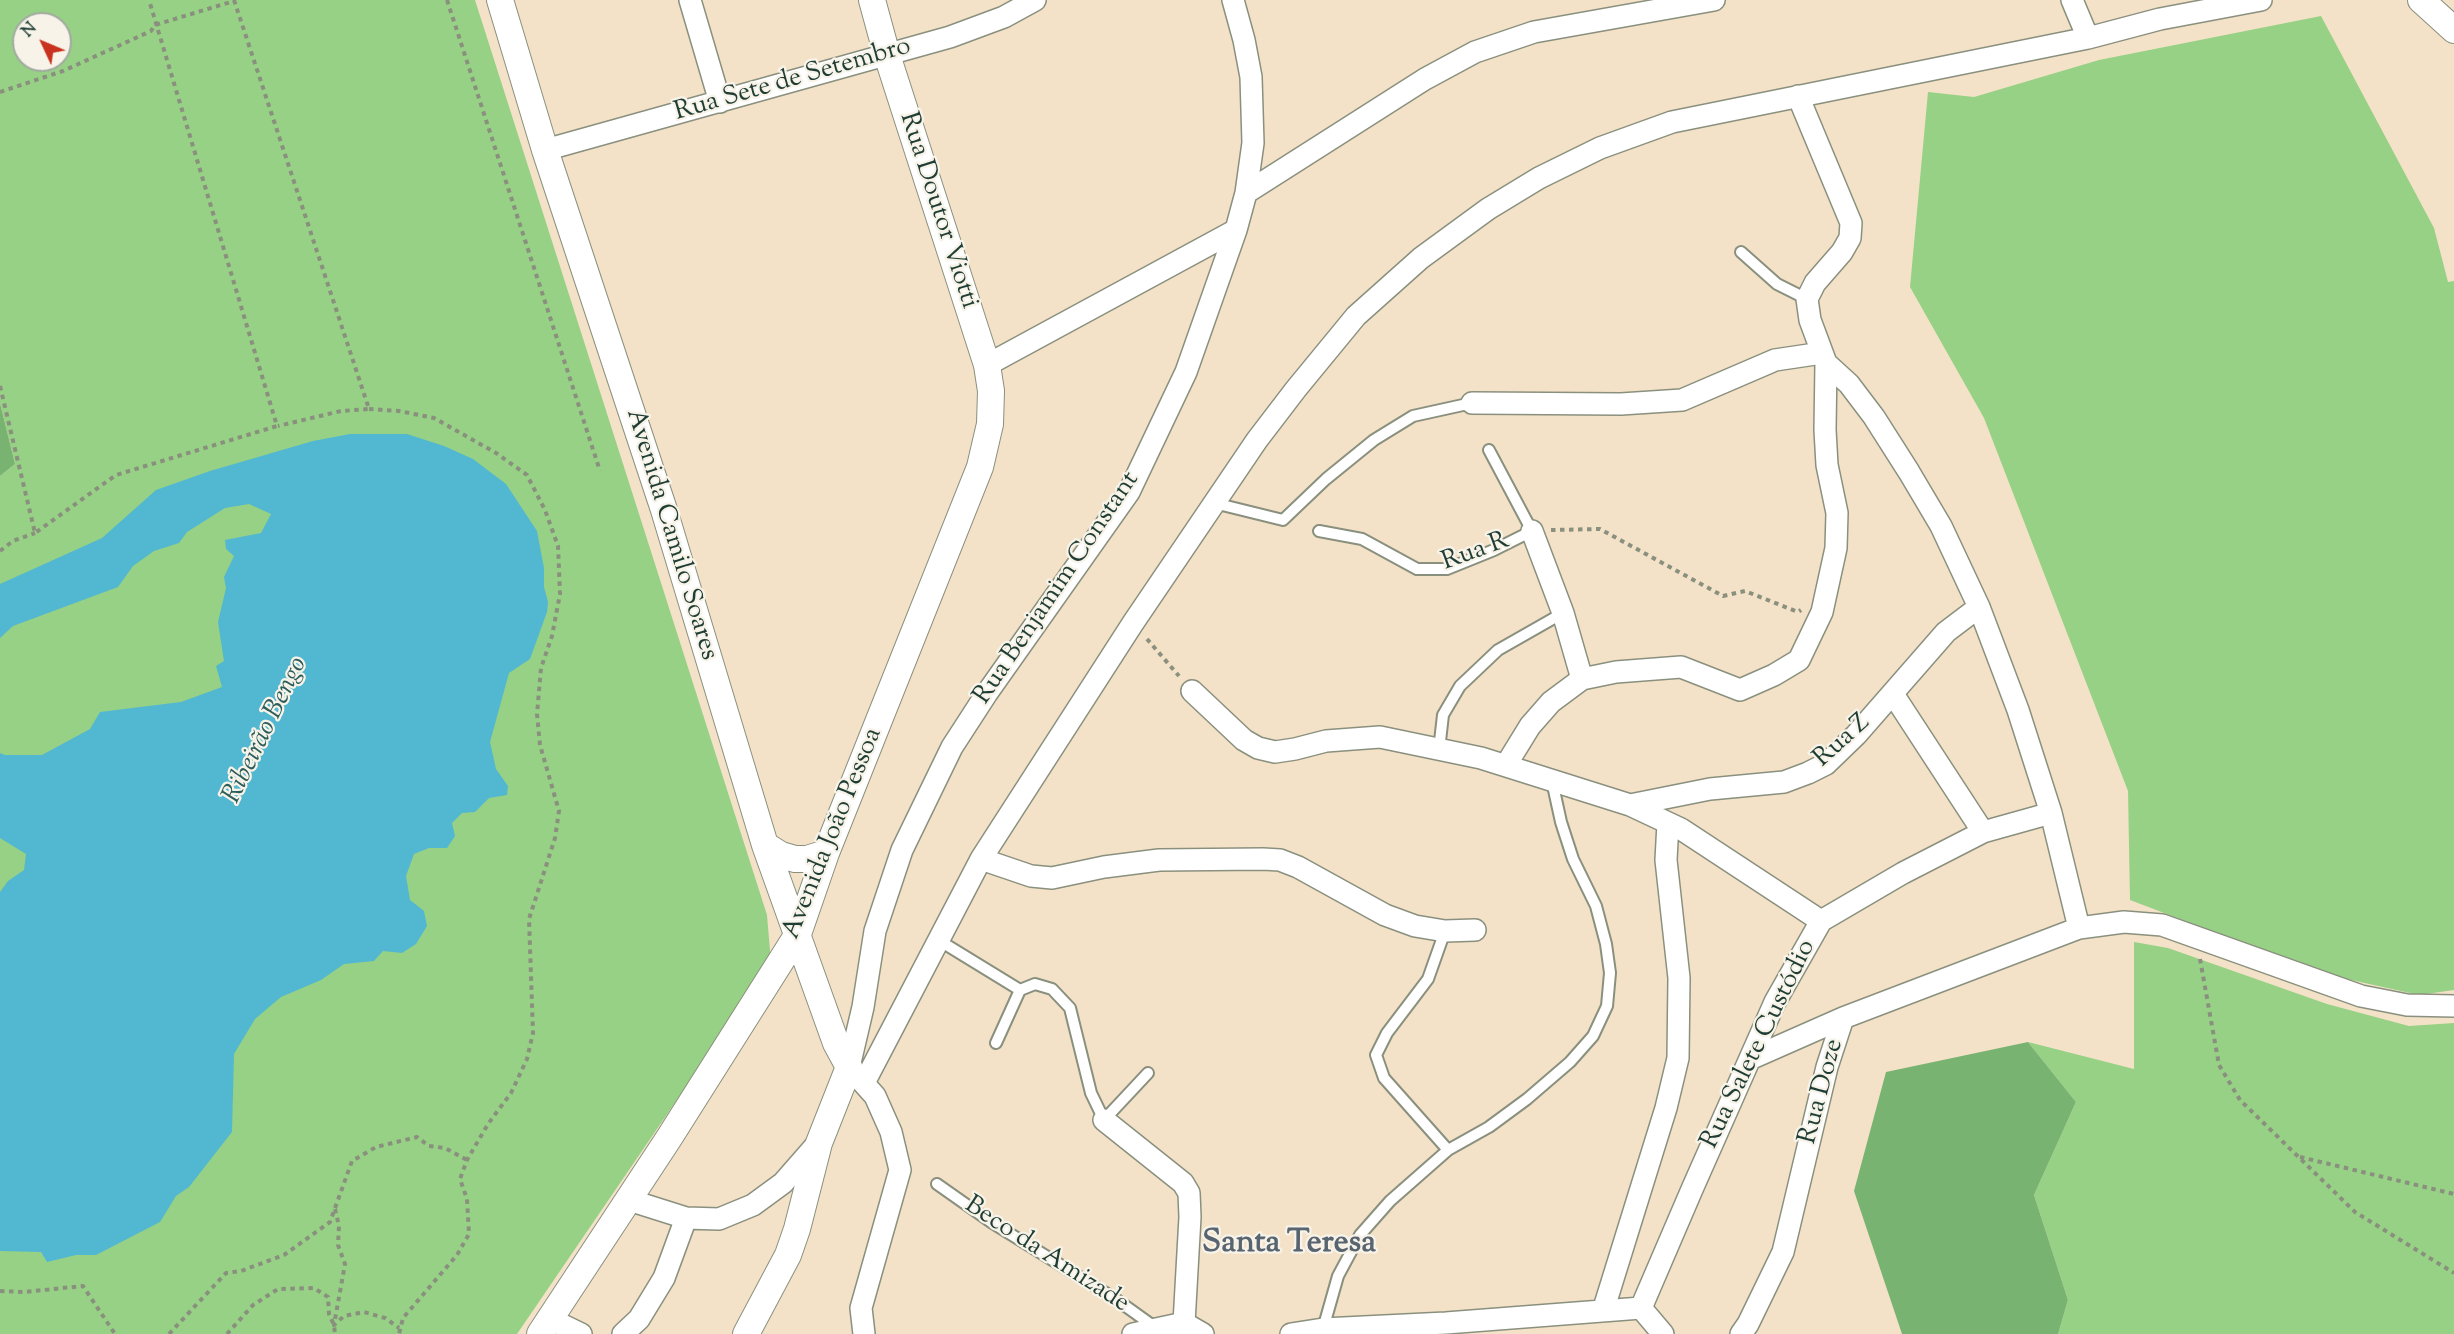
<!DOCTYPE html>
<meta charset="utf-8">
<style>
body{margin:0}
#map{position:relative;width:2454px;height:1334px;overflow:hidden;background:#f4e2c8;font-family:"Sorts Mill Goudy",serif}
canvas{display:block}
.north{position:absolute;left:12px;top:12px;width:60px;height:60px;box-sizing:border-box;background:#f7f3e8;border:2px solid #a1aaa0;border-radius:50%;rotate:314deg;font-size:16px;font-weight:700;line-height:24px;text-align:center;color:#1f3d34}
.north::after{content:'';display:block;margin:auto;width:21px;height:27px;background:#c8321e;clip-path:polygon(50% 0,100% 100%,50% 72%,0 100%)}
</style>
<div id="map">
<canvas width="2454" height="1334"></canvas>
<div class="north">N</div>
</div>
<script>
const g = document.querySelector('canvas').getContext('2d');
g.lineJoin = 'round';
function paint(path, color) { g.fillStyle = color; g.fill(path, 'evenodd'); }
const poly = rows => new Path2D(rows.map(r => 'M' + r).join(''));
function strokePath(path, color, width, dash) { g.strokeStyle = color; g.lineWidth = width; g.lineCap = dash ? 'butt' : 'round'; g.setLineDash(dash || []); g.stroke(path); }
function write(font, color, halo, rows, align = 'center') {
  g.font = font + ' "Sorts Mill Goudy",serif'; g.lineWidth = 4.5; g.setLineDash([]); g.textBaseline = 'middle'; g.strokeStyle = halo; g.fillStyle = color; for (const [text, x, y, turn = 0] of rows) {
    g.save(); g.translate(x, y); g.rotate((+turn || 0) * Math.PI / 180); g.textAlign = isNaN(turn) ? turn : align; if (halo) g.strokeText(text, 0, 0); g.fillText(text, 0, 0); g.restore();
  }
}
const green = poly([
 [0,0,475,0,767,915,771,962,517,1334,0,1334,0,476,15,464,0,403],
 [24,24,60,24,60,60,24,60],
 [2321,16,2434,228,2448,282,2454,281,2454,990,2419,995,2324,974,2130,900,2128,791,1984,418,1910,287,1928,92,1974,97,2099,60],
 [2134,942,2168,948,2327,1004,2409,1026,2454,1023,2454,1334,2058,1334,2068,1300,2034,1195,2076,1102,2028,1042,2134,1069]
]);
const forest = poly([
 [0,403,15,464,0,476],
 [2028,1042,2076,1102,2034,1195,2068,1300,2058,1334,1902,1334,1854,1191,1886,1072]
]);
const water = poly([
 [350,434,407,434,444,446,473,459,506,484,537,531,544,568,544,587,548,602,547,612,530,659,509,673,490,742,496,769,508,786,507,795,489,798,475,812,462,813,452,823,455,836,447,848,429,848,414,854,406,876,410,900,424,911,427,926,416,944,402,953,383,951,374,961,344,964,321,980,281,997,255,1019,234,1054,232,1132,189,1187,176,1196,160,1222,96,1255,76,1255,47,1262,41,1252,0,1251,0,892,8,881,24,870,26,854,0,838,0,753,5,755,42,755,90,729,100,712,181,702,222,687,216,666,224,661,218,622,226,588,224,577,234,556,226,549,225,540,261,533,271,514,249,504,225,508,187,532,179,543,154,551,133,566,118,587,13,626,0,638,0,584,102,538,156,490,210,471,313,441]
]);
const path = poly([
 [234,0,369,409,341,411,278,426],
 [447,0,600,471],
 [0,92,63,71,151,31,155,25,234,1],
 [0,386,35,533,116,475,277,426,149,0],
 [369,409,399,411,434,418,496,453,527,475,545,510,558,546,560,594,552,636,541,668,537,714,540,745,559,811,555,838,529,919,533,1033,527,1059,511,1093,488,1124,467,1160,460,1179,467,1199,469,1234,457,1255,403,1318,399,1334],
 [1551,530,1600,529,1723,596,1745,591,1798,612,1801,610],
 [0,551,13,541,35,533],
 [1147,639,1179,676],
 [2200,959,2219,1065,2240,1100,2355,1212,2454,1273],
 [2300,1157,2454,1194],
 [335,1209,339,1226,338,1245,345,1264,334,1325,344,1316,364,1312,385,1318,399,1328],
 [0,1291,24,1292,83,1286,115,1334],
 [169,1334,226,1273,241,1271,284,1255,330,1222,352,1161,376,1147,417,1137,429,1146,445,1148,467,1160],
 [227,1334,253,1305,278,1289,314,1288,328,1297,329,1314,334,1325,335,1334]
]);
const service = poly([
 [1741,252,1777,284,1807,299],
 [1214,503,1283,520,1326,479,1374,440,1413,416,1472,403],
 [1319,531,1362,539,1417,569,1447,569,1494,550,1532,531,1489,450],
 [1439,750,1443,715,1460,686,1498,650,1563,613],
 [1445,931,1428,979,1387,1033,1376,1055,1384,1078,1448,1150],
 [940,941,1020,990,1035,984,1052,989,1070,1008,1091,1093,1104,1120,1148,1073],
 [996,1043,1020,990],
 [937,1184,991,1222,1117,1300,1156,1328],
 [1323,1329,1338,1276,1360,1235,1390,1201,1448,1150,1489,1127,1527,1099,1570,1062,1593,1036,1607,1006,1610,973,1606,944,1596,906,1573,859,1561,822,1552,781]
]);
const minor = poly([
 [690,0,720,102],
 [2072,0,2088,38],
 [1798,96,1851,223,1850,238,1842,252,1815,283,1807,299,1810,320,1826,363,1849,384,1874,417,1909,472,1941,526,1979,607,2018,710,2051,813,2079,928],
 [545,150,950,37,1004,17,1035,0],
 [1246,193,1425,79,1475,52,1534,32,1714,0],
 [987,365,1236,230],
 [1472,403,1621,404,1682,400,1775,360,1822,353],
 [1532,531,1563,613,1582,679],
 [1192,691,1244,740,1258,748,1275,752,1295,749,1326,741,1380,737,1481,758,1630,805,1681,829,1821,921],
 [1893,694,1983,832],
 [1506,765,1530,726,1551,702,1582,679,1616,672,1681,667,1740,690,1774,675,1799,660,1822,612,1836,548,1837,513,1827,465,1825,430,1826,363],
 [1630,805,1710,789,1784,782,1808,773,1826,764,1856,735,1946,632,1979,607],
 [981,859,1031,876,1052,878,1104,867,1159,860,1263,859,1280,860,1298,867,1385,915,1415,926,1445,931,1475,930],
 [1750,1059,1843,1018],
 [864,1083,981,859,1133,623,1257,440,1296,389,1356,316,1421,258,1488,209,1539,178,1600,148,1672,122,2088,38,2160,19,2261,0],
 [1104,1120,1183,1183,1189,1193,1190,1217,1184,1323],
 [629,1200,686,1218,719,1219,753,1205,783,1183,818,1143],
 [1603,1311,1666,1108,1678,1058,1679,978,1666,860,1668,823],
 [550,1319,581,1334],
 [623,1334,639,1319,664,1278,686,1218],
 [864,1334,861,1308,900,1170,891,1132,875,1096,849,1067,863,1007,875,931,902,850,952,747,987,693,1129,492,1186,372,1236,230,1246,193,1253,143,1251,77,1244,40,1233,0],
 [1133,1334,1184,1323,1203,1334],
 [1291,1334,1323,1329,1446,1323,1641,1308],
 [1663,1334,1641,1308,1693,1187,1775,1002,1821,921,1903,873,1983,832,2051,813],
 [1741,1334,1748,1324,1783,1252,1827,1067,1843,1018,2079,928,2124,922,2162,925,2361,996,2407,1005,2454,1006]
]);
const tertiary = poly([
 [500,0,545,150,664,510,765,845,836,1043,849,1067,819,1143,797,1229,788,1255,746,1334],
 [2421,0,2454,30],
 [765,845,781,855,795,859,807,859,826,853],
 [540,1334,669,1138,798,934,826,853,980,467,990,424,991,391,987,365,887,55,872,0]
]);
const streetNames = [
 ["Rua Sete de Setembro",793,81,-16],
 ["Rua Doutor Viotti",937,211,72],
 ["Avenida Camilo Soares",670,535,73],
 ["Rua R",1476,553,-20],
 ["Rua Benjamim Constant",1058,589,-56],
 ["Rua Z",1843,742,-42],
 ["Avenida João Pessoa",834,834,-68],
 ["Rua Salete Custódio",1760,1045,-64],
 ["Rua Doze",1823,1092,-75],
 ["Beco da Amizade",1046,1256,33]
];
const waterNames = [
 ["Ribeirão Bengo",267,731,-64]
];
const districtNames = [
 ["Santa Teresa",1289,1246]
];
paint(green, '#97d185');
paint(forest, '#79b372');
paint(water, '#52b7d0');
strokePath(service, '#8a907e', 14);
strokePath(minor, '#8a907e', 24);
strokePath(tertiary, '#8a907e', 28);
strokePath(path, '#8a907e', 4, [4.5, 4.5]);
strokePath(service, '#fff', 10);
strokePath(minor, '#fff', 21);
strokePath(tertiary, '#fff', 26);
write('26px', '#1f3d34', '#f7f3e8', streetNames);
write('italic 27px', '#2c5c5b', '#f7f3e8', waterNames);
write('bold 32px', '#586570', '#f7f3e8', districtNames);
</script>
